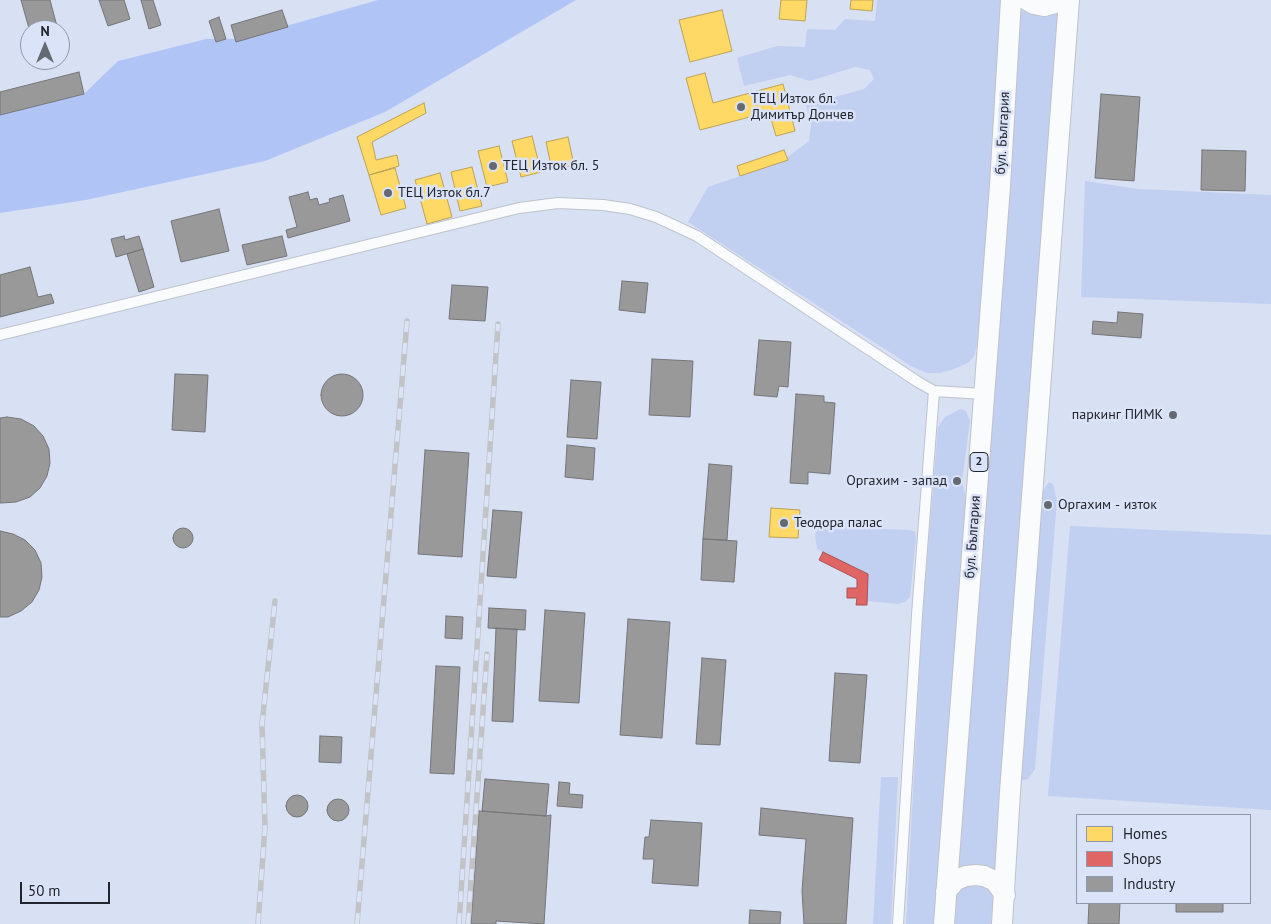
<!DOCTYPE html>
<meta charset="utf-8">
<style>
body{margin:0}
#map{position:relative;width:1271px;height:924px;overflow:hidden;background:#e0e6f1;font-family:"PT Sans",sans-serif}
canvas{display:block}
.legend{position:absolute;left:1076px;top:814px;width:175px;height:90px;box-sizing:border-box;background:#dae3f7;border:1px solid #9097a6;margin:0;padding:6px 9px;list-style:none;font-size:15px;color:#22252d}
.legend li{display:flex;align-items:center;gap:10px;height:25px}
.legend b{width:25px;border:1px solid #9097a6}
.north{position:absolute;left:20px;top:20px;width:50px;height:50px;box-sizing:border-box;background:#dae3f7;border:1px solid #9097a6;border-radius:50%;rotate:0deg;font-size:14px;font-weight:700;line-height:20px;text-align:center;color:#22252d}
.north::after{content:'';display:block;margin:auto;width:18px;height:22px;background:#646972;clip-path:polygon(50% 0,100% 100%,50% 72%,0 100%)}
.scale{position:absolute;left:20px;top:882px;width:90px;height:22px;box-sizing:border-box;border:2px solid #22252d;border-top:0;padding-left:6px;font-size:15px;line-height:18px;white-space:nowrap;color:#22252d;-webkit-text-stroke:4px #dae3f7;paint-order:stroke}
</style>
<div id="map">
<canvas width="1271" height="924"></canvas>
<ul class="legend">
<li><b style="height:14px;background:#ffd966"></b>Homes</li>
<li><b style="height:14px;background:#e06666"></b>Shops</li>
<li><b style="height:14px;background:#999"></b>Industry</li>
</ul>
<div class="north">N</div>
<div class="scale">50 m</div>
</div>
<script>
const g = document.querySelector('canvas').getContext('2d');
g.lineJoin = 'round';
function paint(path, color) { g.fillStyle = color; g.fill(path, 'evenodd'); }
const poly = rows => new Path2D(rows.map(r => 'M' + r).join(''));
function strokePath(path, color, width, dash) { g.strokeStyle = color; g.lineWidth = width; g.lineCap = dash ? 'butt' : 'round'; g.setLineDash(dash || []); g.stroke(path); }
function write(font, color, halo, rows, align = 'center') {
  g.font = font + ' "PT Sans",sans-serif'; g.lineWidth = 5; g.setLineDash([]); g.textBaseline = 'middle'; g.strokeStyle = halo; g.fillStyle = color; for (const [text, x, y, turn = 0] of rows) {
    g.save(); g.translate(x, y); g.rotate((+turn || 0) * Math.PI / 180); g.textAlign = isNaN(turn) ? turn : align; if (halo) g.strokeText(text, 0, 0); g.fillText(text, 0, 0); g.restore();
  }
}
const built = poly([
 [0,0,1271,0,1271,924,0,924],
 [30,30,60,30,60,60,30,60],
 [1077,815,1250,815,1250,903,1077,903]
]);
const green = poly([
 [877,0,1004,0,978,342,974,356,968,363,954,369,940,373,927,373,911,366,688,222,708,187,781,162,809,141,811,125,806,105,864,89,874,79,870,70,855,67,810,81,790,75,744,86,737,58,777,46,805,47,807,29,835,30,845,19,875,21],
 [1024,7,1057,10,1061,14,997,871,957,870,1019,12],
 [1085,181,1138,189,1271,195,1271,304,1081,297],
 [960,409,966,411,970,421,962,481,969,513,948,793,933,924,906,924,922,622,938,427,945,417],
 [1049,482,1053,484,1057,501,1035,769,1028,779,1019,781,1040,495],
 [821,526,910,530,915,532,916,538,910,597,905,602,898,604,867,601,868,574,817,549,815,534],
 [1070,526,1271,535,1271,810,1048,796],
 [881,777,898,777,891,924,873,924],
 [968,883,983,885,989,890,993,898,991,924,954,924,956,894,961,887]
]);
const forest = poly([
 [378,0,576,0,385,112,265,161,86,200,0,213,0,115,84,94,118,61,206,39,240,39]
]);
const homes = poly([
 [781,0,807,0,805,21,779,19,781,0],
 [851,0,873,0,872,11,850,9,851,0],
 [722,10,732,51,690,62,679,20,722,10],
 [705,73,713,103,783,84,795,131,776,136,769,112,700,130,686,78,705,73],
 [424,103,426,113,372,142,376,160,397,155,399,166,369,175,357,137,424,103],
 [532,136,541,172,521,177,512,141,532,136],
 [568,137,574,165,552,170,546,142,568,137],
 [499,146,508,182,487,187,478,151,499,146],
 [784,150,788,160,740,176,737,166,784,150],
 [472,167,482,206,460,211,451,172,472,167],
 [395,168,406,208,381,215,369,175,395,168],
 [440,173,452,217,427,224,415,180,440,173],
 [771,508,800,510,798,538,769,537,771,508]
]);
const shops = poly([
 [823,552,868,574,867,605,856,605,857,598,847,598,847,588,857,588,857,579,819,560,823,552]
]);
const industry = poly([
 [21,0,50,0,58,30,30,30,30,32,21,0],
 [99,0,124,0,130,19,108,26,99,0],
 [141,0,153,0,161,25,149,29,141,0],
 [282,10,288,27,236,42,231,25,282,10],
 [219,17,226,39,216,42,209,21,219,17],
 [60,37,64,51,60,52,60,37],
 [79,72,84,94,0,115,0,92,79,72],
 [1101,94,1140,97,1134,181,1095,178,1101,94],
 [1202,150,1246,151,1245,191,1201,190,1202,150],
 [308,192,310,200,317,198,319,205,330,202,329,199,343,195,350,221,288,238,286,230,297,227,289,197,308,192],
 [219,209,229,251,181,262,171,221,219,209],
 [124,236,125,240,139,236,143,249,116,257,111,239,124,236],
 [282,236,287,256,247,265,242,245,282,236],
 [143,249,154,287,139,292,127,254,143,249],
 [30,267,38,297,51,294,54,303,0,317,0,275,30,267],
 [622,281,648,283,645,313,619,310,622,281],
 [452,285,488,287,485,321,449,319,452,285],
 [1118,312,1143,314,1141,338,1092,334,1093,321,1117,323,1118,312],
 [759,340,791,342,788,387,779,386,777,397,754,395,759,340],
 [652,359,693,361,690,417,649,415,652,359],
 [175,374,208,375,205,432,172,430,175,374],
 '321 395a21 21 0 1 1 42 0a21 21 0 1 1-42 0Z',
 [571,380,601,382,597,439,567,437,571,380],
 [796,394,824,396,824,402,835,403,830,474,808,472,808,484,790,483,796,394],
 [7,417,21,419,34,426,43,436,49,449,50,463,47,476,40,488,30,497,16,502,1,503,0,503,0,418,7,417],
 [567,445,595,448,593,480,565,477,567,445],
 [425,450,469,453,462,557,418,554,425,450],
 [709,464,732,466,727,540,703,539,709,464],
 [493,510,522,512,516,578,487,576,493,510],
 '173 538a10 10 0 1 1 20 0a10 10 0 1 1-20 0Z',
 [0,531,13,534,25,540,35,550,41,563,42,577,39,590,32,602,21,611,8,617,0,617,0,531],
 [703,539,737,541,734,582,701,580,703,539],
 [489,608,526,610,525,630,488,628,489,608],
 [545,610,585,613,579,703,539,701,545,610],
 [446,616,463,617,462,639,445,638,446,616],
 [628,619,670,622,662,738,620,735,628,619],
 [496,628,517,629,513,722,492,721,496,628],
 [702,658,726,660,720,745,696,744,702,658],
 [436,666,460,667,454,774,430,773,436,666],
 [835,673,867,675,860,763,829,761,835,673],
 [320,736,342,737,341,763,319,762,320,736],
 [485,779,549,784,546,816,482,811,485,779],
 [559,782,570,783,569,794,583,795,582,808,557,806,559,782],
 '286 806a11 11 0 1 1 22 0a11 11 0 1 1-22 0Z',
 '327 810a11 11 0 1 1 22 0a11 11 0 1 1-22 0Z',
 [761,808,853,818,846,924,804,924,802,891,806,839,759,835,761,808],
 [479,811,546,816,551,815,544,924,496,921,496,924,471,924,479,811],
 [651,820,702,823,698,886,652,883,654,859,643,859,645,837,649,837,651,820],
 [1089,903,1120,903,1119,924,1088,924,1089,903],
 [1176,903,1223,903,1223,912,1176,912,1176,903],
 [750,910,781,912,780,924,749,924,750,910]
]);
const street = poly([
 [0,335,519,208,558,203,603,205,630,209,656,217,697,236,918,382,934,391,984,394],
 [898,924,917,615,934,391]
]);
const highway = poly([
 [1027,0,1034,4,1044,6,1055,3,1059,0],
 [946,891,956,880,966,876,976,875,984,876,995,881,1005,895],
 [944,924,1000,186,1011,0],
 [1002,924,1010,792,1069,0]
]);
const rail = poly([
 [258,924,265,827,262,724,275,601],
 [357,924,407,321],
 [459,924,498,324],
 [468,924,487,654]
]);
const markers = [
 [741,107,5,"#646972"],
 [493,166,5,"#646972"],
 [388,193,5,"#646972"],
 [1173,415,5,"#646972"],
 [957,481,5,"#646972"],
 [1048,505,5,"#646972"],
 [784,523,5,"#646972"]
];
const shields = [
 [979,462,18]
];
const shieldNames = [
 ["2",979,462]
];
const poiNames = [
 ["ТЕЦ Изток бл.",751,99],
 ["Димитър Дончев",751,115],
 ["ТЕЦ Изток бл. 5",503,166],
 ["ТЕЦ Изток бл.7",398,193],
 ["паркинг ПИМК",1163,415,"right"],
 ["Оргахим - запад",947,481,"right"],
 ["Оргахим - изток",1058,505],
 ["Теодора палас",794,523]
];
const streetNames = [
 ["бул. България",1003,133,-87],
 ["бул. България",973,537,-86]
];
paint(built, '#d8e0f4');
paint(green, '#c1cff0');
paint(forest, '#b1c4f6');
paint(homes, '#ffd966');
strokePath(homes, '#bda355', 1);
paint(shops, '#e06666');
strokePath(shops, '#a75255', 1);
paint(industry, '#999');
strokePath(industry, '#757679', 1);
strokePath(street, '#bec3cb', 12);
strokePath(highway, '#bec3cb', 22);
strokePath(street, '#fafbfd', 10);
strokePath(highway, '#fafbfd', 20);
strokePath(rail, '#c1c3c6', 5.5);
strokePath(rail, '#dae3f7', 4, [11]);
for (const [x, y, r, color] of markers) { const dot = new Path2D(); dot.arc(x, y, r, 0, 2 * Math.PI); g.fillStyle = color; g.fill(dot); strokePath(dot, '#dae3f7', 2); }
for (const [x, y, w] of shields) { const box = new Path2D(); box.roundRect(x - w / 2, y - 9.5, w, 19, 4); g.fillStyle = '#dae3f7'; g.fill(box); strokePath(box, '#22252d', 1); }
write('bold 12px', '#22252d', null, shieldNames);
write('14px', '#22252d', '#dae3f7', poiNames, 'left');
write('14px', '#22252d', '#dae3f7', streetNames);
</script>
